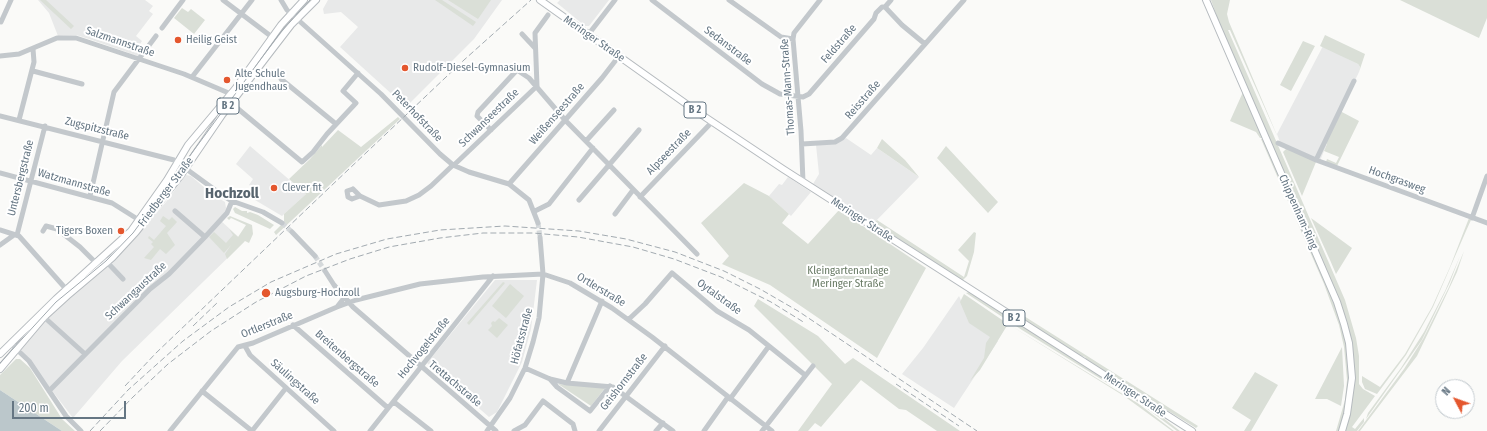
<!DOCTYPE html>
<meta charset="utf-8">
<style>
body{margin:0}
#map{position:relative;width:1487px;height:431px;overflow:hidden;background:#fafaf8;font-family:"Fira Sans Condensed",sans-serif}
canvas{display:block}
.north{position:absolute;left:1435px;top:379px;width:40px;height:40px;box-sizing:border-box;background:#fff;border:1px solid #c1c8cd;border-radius:50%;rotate:311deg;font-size:11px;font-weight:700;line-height:16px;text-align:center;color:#657683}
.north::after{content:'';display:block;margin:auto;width:14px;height:18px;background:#e4572e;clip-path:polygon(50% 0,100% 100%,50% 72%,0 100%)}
.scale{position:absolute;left:12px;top:401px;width:114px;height:18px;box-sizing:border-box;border:2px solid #657683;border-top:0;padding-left:5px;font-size:12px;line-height:14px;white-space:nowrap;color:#657683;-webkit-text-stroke:3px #fff;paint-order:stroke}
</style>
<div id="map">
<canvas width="1487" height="431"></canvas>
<div class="north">N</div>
<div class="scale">200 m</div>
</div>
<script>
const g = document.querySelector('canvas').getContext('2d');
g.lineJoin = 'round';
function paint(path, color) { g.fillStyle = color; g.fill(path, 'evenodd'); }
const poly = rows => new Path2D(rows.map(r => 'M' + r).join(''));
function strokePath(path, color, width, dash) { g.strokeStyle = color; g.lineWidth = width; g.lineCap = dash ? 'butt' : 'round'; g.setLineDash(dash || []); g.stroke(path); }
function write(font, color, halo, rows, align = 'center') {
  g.font = font + ' "Fira Sans Condensed",sans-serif'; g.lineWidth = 4; g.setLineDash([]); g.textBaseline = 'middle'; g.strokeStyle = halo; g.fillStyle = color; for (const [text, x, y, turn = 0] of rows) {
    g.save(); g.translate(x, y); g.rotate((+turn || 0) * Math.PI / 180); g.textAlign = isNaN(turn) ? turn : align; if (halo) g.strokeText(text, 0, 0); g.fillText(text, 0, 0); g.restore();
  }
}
const built = poly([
 [38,0,145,0,153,6,149,11,153,14,136,36,142,41,138,47,142,50,138,56,89,39,76,35,58,36,49,13],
 [328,0,502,0,474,39,406,107,340,47,358,27,341,12,324,14,323,9],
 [560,0,609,0,589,26,585,26,557,3],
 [1323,46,1358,64,1360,67,1359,72,1325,143,1327,144,1319,163,1280,142,1277,134],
 [846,138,871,155,877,148,919,177,873,224,813,184,819,174,816,145,834,144],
 [250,146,306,194,282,216,255,200,260,192,249,185,253,179,236,164],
 [186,175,191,176,212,194,225,202,226,208,225,213,219,219,244,242,122,361,73,418,21,350,23,344,48,317,130,243,166,202],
 [788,177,811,192,791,216,769,196,779,184,782,185],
 [495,280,537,280,531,329,522,362,497,412,489,417,427,363],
 [959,296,972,323,998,341,954,408,902,374,923,348]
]);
const green = poly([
 [40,0,46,0,74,26,71,29],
 [435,0,442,0,476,22,473,26],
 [448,0,491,0,478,19],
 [1211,0,1230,0,1227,14,1229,22,1279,140,1230,30,1228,30,1345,300,1356,338,1359,356,1359,384,1363,389,1375,396,1352,427,1355,429,1364,418,1364,422,1357,431,1344,431,1354,385,1351,339,1316,247,1222,31],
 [1400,0,1487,0,1487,18,1479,38],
 [182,8,188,12,191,9,205,20,194,34,174,18],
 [1325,35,1365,54,1359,72,1360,67,1358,64,1320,46],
 [1303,41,1315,46,1291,91,1280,85],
 [1243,92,1258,127,1263,138,1260,138,1256,132,1230,121],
 [1340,111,1359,121,1337,166,1326,162,1327,159,1336,163,1339,157,1324,151,1327,144,1324,142],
 [398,117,400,119,276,235,274,232,284,222,284,214,306,194,289,179,310,159,322,145,322,147,338,130,361,147],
 [882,139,905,160,919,177,877,148],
 [1261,139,1264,139,1340,318,1347,347,1349,381,1344,415,1339,431,1336,431,1345,400,1347,380,1344,347,1339,325,1324,284],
 [946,146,998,202,988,213,937,158],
 [1287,148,1316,162,1302,196,1283,152],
 [744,183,769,196,789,214,782,223,808,244,839,210,926,268,877,358,770,285,722,264,729,256,701,223],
 [235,207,242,211,247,211,247,213,250,212,258,215,274,225,270,229,235,213,233,209],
 [163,216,169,220,172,217,177,222,167,233,175,245,166,254,160,249,151,260,144,258,154,247,151,244,153,242,148,238,149,236,154,240,166,226,160,221],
 [230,216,252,225,253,234,249,243,245,241,227,259,225,254,231,245,224,253,209,237,214,232,226,243,233,235,229,229,238,237,246,225,231,218,229,220,227,218],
 [1311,218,1352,248,1336,274,1330,260],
 [1469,218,1471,220,1466,231,1433,307,1406,355,1377,394,1365,389,1362,382,1362,376,1380,387,1405,354,1432,307,1450,267],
 [877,220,964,277,969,261,958,250,974,232,976,233,974,252,967,276,963,280,959,280,873,224],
 [1464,251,1457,272,1441,306,1417,356,1360,431,1358,431,1404,369,1423,339,1449,287],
 [1460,256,1450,282,1422,340,1366,419,1368,413,1401,368,1424,332,1445,291],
 [503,282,505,283,469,325,467,323],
 [510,284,524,296,506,318,492,306],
 [969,292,1144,403,1180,431,1177,431,1138,402,1022,330,966,293],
 [964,294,1008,324,1139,404,1174,431,1172,431,1124,396,1008,324,980,370,970,381,984,358,986,343,990,337,969,323,960,302],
 [758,299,818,336,845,364,853,358,960,431,937,431,906,410,899,409,861,380,821,427,815,423,808,431,798,431,832,384,754,306],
 [1016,311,1198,426,1196,428,1087,361,1085,357,1079,355,1014,315],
 [499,318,508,325,497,338,488,330,492,326,491,323,493,321,495,322],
 [1342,347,1344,386,1341,406,1327,399,1315,399],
 [16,359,20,359,30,368,62,419,75,431,62,431,0,390,0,375],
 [1255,372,1278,385,1251,431,1244,431,1251,420,1232,408],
 [558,384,572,385,605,388,591,406]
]);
const water = poly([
 [0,390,62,431,0,431]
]);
const minorTunnel = poly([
 [282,223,292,232],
 [538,223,540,237],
 [315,256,325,271]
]);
const minor = poly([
 [223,0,272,37],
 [281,0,287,10,381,94,440,154,453,165,469,172,509,184,529,200,538,223],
 [652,0,762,84,780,94,803,97,809,94,874,19,876,13,882,7,885,7,891,0],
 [729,0,781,37,793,39],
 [885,7,902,25,925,44],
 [1,22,11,0],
 [162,28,183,0],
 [522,34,535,48],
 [588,35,615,0],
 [0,56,19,54,57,38,76,38,184,74,231,94],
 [33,71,82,84],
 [280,75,281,79,336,124],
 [192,77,252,0],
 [537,86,535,33,548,15],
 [231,103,302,162,313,152,327,134,356,103,343,91,358,73],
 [0,116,174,160,222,195,232,201,263,212,282,223],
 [19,120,34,62,33,49],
 [491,130,477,116,478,112,517,70,529,78,565,120,697,254],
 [586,141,614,110],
 [1278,143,1316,160,1487,223],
 [802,144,835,142,842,138,964,0],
 [1316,160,1354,81],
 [454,165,537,86],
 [0,173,112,203,139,220],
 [803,182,801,131,793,39,794,33,820,0],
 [509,184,602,78,619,56],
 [353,189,360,196,352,199,348,197,347,191,353,189],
 [90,196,114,92,156,36],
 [360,196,379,205,406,201,419,195,431,186,453,165],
 [640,197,712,122],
 [579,200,639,130],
 [175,211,205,237],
 [535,211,549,204,593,148],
 [615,214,633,190],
 [1472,218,1487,176],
 [0,230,19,236,66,289],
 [43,231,46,226,57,229,80,247,101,268],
 [292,232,315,256],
 [17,235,45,126],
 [0,245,14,235],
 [104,259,123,279],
 [325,271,334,285,353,307,496,431],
 [344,298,337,307,356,300,420,284,483,277,543,274,570,283,612,308,652,337,772,431],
 [44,317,85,354],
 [629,319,645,304,672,273,717,311,749,330,805,375],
 [293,325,388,408],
 [11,344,29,361,66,416,81,431],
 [245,346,250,355,334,431],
 [525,368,550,379,567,383,613,387,673,431],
 [550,379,557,387,590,411,610,386],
 [567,383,602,301],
 [49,391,150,289,169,274,205,237,227,213,232,201],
 [202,391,252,431],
 [730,399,769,346],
 [394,402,431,431],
 [170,431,238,347,253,343,337,307],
 [252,431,286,388],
 [370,431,493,276],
 [487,431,510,398,525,368,533,342,539,318,543,274,540,237],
 [514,431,525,425,543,401,573,424,575,431],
 [599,431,665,346],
 [656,431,663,423],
 [704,431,728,397],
 [762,431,813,366]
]);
const major = poly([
 [540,0,699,113,783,169,1192,431],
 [1206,0,1337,302,1344,324,1349,343,1352,378,1347,414,1342,431],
 [0,354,56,299,131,231,167,180,188,145,235,89,281,25,304,0],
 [0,369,44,317,67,296,112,258,136,232,181,175,222,115,271,51,291,25,316,0]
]);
const tram = poly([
 [0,363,56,302,106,261,133,233,280,33,310,0]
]);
const rail = poly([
 [193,326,218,302],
 [896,384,959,426],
 [125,386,156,353,330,187,464,60,531,0],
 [90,431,128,390,183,341,229,307,271,282,336,254,387,239,440,230,505,226,579,231,626,239,675,252,724,271,760,289,798,311,977,431],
 [100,431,133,397,168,364,211,331,256,302,306,276,350,259,389,247,440,238,483,233,533,233,578,237,633,247,674,259,721,277,771,302,805,323]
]);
const markers = [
 [178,40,4,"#e4572e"],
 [405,68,4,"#e4572e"],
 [227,80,4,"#e4572e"],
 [274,188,4,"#e4572e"],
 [121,231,4,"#e4572e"],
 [266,293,5,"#e4572e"]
];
const shields = [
 [228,106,22],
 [695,110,22],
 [1014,318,22]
];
const shieldNames = [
 ["B 2",228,106],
 ["B 2",695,110],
 ["B 2",1014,318]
];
const streetNames = [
 ["Meringer Straße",594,39,35],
 ["Salzmannstraße",120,42,19],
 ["Feldstraße",839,44,-49],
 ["Sedanstraße",728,46,37],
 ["Thomas-Mann-Straße",788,87,-94],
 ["Reisstraße",863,100,-49],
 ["Weißenseestraße",557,114,-49],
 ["Peterhofstraße",417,116,46],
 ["Schwanseestraße",489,118,-44],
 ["Zugspitzstraße",97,129,14],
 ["Alpseestraße",669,152,-46],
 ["Untersbergstraße",21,178,-76],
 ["Hochgrasweg",1397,180,20],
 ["Watzmannstraße",74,183,16],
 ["Friedberger Straße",166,192,-53],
 ["Chippenham-Ring",1298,212,66],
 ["Meringer Straße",862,220,33],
 ["Ortlerstraße",601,290,31],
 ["Schwangaustraße",136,291,-43],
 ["Oytalstraße",719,297,36],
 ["Ortlerstraße",267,325,-22],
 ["Höfatsstraße",522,336,-75],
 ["Hochvogelstraße",424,348,-51],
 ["Breitenbergstraße",347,359,41],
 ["Säulingstraße",295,382,42],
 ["Geishornstraße",624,382,-52],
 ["Trettachstraße",455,384,40],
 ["Meringer Straße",1135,395,33]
];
const poiNames = [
 ["Heilig Geist",186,40],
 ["Rudolf-Diesel-Gymnasium",413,68],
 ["Alte Schule",235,74],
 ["Jugendhaus",235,87],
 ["Clever fit",282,188],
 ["Tigers Boxen",113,231,"right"],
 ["Augsburg-Hochzoll",275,293]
];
const parkNames = [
 ["Kleingartenanlage",848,271],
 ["Meringer Straße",848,284]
];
const districtNames = [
 ["Hochzoll",232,194]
];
paint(built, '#e8e9e9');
paint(green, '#dadfd7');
paint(water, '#bbc7cb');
strokePath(minorTunnel, '#d5d9db', 5, [5, 2.5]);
strokePath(major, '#b5babe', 8);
strokePath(minor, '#c3c8cc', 5);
strokePath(major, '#fff', 6);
strokePath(tram, '#a2aab0', 1);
strokePath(rail, '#a2aab0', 1, [6, 3]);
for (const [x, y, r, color] of markers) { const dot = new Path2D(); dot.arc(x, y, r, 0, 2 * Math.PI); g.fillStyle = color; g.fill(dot); strokePath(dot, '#fff', 1.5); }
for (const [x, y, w] of shields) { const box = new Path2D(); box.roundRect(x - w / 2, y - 8, w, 16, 3); g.fillStyle = '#fff'; g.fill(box); strokePath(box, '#657683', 1); }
write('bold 10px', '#657683', null, shieldNames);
write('11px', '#657683', '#fff', streetNames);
write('11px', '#657683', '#fff', poiNames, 'left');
write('11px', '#687a64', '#fff', parkNames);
write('bold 15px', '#57646e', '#fff', districtNames);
</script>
